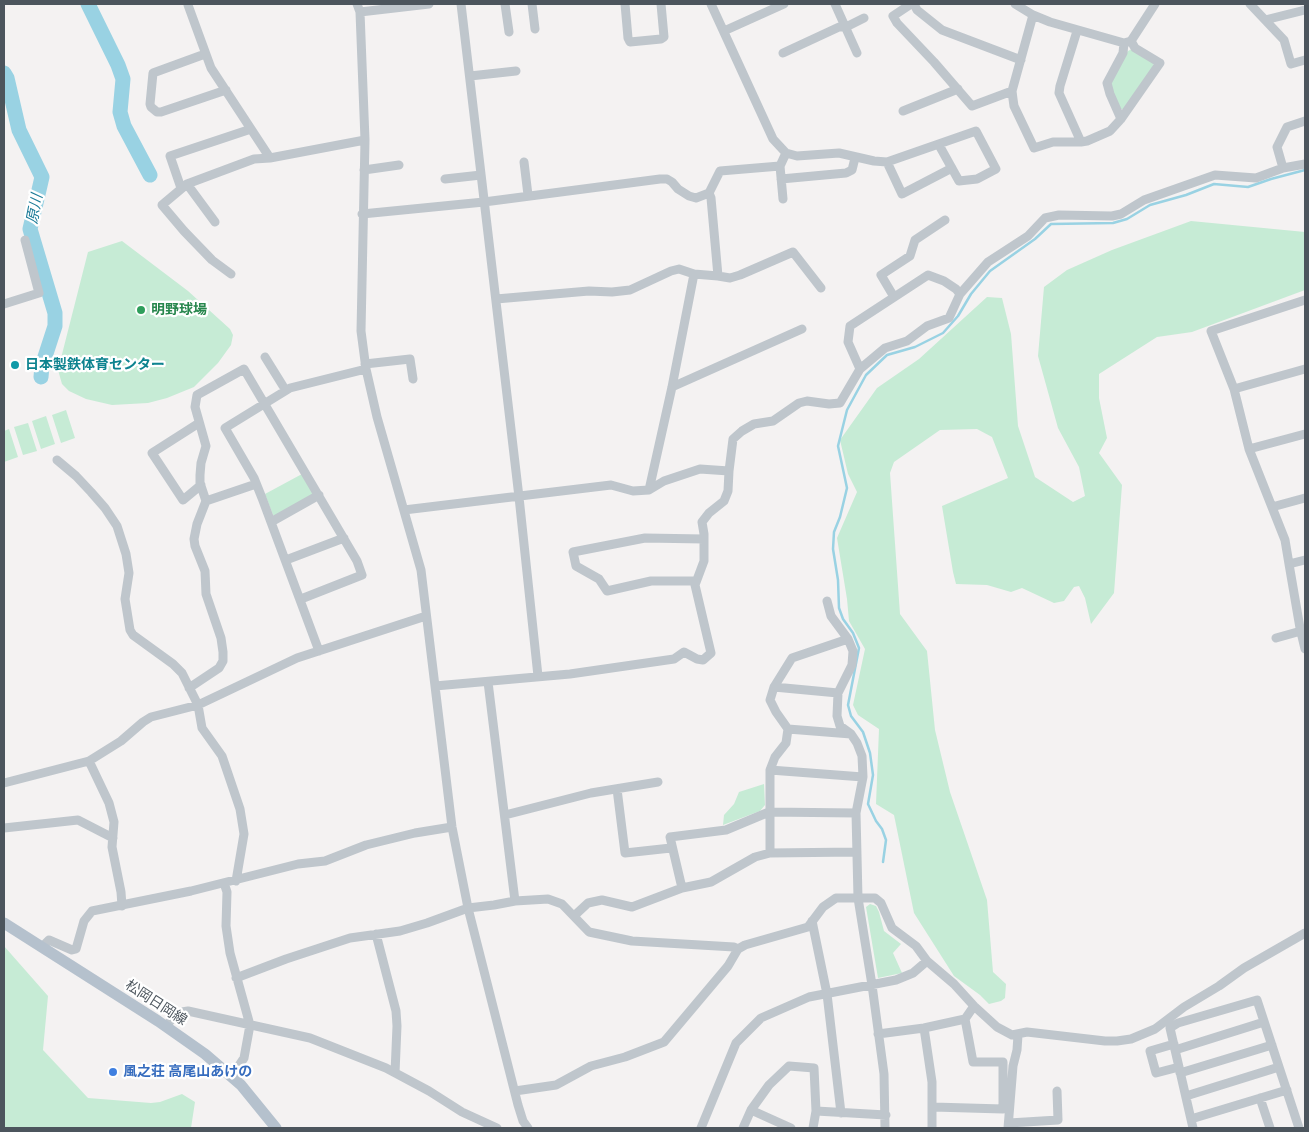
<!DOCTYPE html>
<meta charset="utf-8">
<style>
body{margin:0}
#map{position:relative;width:1309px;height:1132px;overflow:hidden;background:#f4f2f2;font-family:Figtree,sans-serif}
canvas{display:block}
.frame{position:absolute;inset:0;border:5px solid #4c555d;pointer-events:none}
</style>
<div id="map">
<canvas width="1309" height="1132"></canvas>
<div class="frame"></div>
</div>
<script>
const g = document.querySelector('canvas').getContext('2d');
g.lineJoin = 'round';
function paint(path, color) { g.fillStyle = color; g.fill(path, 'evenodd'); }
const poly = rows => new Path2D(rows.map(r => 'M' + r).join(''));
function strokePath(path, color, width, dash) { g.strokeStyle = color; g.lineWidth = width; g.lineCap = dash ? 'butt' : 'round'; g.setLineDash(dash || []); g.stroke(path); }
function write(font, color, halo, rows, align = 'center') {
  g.font = font + ' Figtree,"Noto Sans JP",sans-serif'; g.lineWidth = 4.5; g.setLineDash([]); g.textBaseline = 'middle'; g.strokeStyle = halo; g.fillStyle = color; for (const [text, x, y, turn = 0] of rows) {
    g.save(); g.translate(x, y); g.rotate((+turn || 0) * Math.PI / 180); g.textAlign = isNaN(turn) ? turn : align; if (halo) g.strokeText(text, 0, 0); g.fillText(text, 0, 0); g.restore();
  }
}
const green = poly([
 [1132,49,1153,61,1154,67,1125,109,1121,109,1112,92,1111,83,1123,58,1128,51],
 [1191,221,1305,232,1305,290,1192,332,1157,337,1099,374,1099,398,1107,438,1099,453,1122,485,1114,593,1091,624,1085,598,1079,586,1074,587,1064,601,1054,603,1022,588,1011,592,987,585,956,584,953,572,942,506,1008,478,992,437,977,429,940,430,894,462,890,473,900,614,927,651,935,730,950,792,987,900,993,972,1006,984,1005,998,1001,1001,989,1004,980,995,954,976,914,913,894,815,876,804,879,729,858,715,853,705,865,649,849,621,847,599,837,538,857,492,848,474,840,440,877,388,919,359,987,297,1002,298,1011,334,1018,426,1035,477,1073,502,1085,496,1079,467,1058,428,1038,356,1044,287,1067,270,1112,250],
 [122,241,188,291,230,329,233,335,231,345,218,363,194,387,167,398,148,403,112,405,86,399,69,391,62,384,58,370,88,252],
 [66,410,75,438,61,443,52,415],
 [46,416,55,444,41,449,32,421],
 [28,423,37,451,23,455,14,427],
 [9,429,18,457,4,462,4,431],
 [302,474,313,492,312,495,276,516,273,515,265,494],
 [764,784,765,805,760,811,723,825,724,815,734,804,739,792],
 [870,904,876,906,879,912,884,931,901,944,893,953,902,973,878,978,866,907],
 [4,946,48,996,43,1050,88,1098,151,1103,160,1102,182,1094,195,1102,191,1128,4,1128]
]);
const stream = poly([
 [883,862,886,840,882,829,876,821,868,804,873,775,870,753,863,732,851,716,848,705,859,648,853,633,843,619,839,608,838,580,833,549,834,532,840,517,847,488,838,446,847,410,866,375,887,355,915,347,943,333,958,316,971,294,990,271,1035,239,1051,224,1113,223,1127,219,1150,205,1186,195,1214,184,1248,187,1271,179,1305,170]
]);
const river = poly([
 [88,4,118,65,123,79,120,112,124,126,150,175],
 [4,73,7,78,19,130,42,177,30,229,55,313,55,326,42,366,41,377]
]);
const minor = poly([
 [357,4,360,12,365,140,361,331,366,369,377,417,421,570,452,827,468,908,518,1105,523,1121,528,1128],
 [461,4,519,497,538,676],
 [505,4,509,32],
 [532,4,535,29],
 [625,4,628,38,630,42,661,39,664,37,661,4],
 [711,4,773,139,786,153,797,156,839,153,874,161,887,162,976,131,996,169,977,179,959,181,939,145],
 [835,4,857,53],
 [911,4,893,16,897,23,934,62,972,106,1012,91],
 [914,4,917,10,942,30,1021,60],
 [1015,4,1033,15,1050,22,1124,43,1131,41,1155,4],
 [1250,4,1284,40,1291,64,1305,60],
 [188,5,211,68,270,158],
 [360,12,429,4],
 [1033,15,1012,91,1013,99,1014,106,1034,148,1053,142,1081,142,1087,141,1110,131,1121,119,1160,63,1135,48,1131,41],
 [1265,20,1305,10],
 [724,31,784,4],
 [1077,31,1060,86,1059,93,1081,142],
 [783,53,839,27,846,27,864,18],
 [205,54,153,73,150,104,151,107,157,112,161,112,226,90],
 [470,76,516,71],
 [903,111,958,89],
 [1121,119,1110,94,1107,83,1123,53,1124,43],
 [524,162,528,195],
 [887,162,902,194,952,168],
 [1283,168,1277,147,1287,127,1305,121],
 [364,170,399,165],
 [445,179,481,175],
 [781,179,846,173,852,170,855,158],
 [187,184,215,222],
 [181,188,170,156,251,129],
 [783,199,780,166,786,153],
 [362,214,484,202,660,179,667,179,672,182,678,189,689,196,696,198,709,193,720,171,780,166],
 [231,274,212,260,184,231,162,205,187,184,254,159,270,158,365,140],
 [718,276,730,278,740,275,793,252,821,288],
 [894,297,881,275,910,256,915,240,945,220],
 [496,299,589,291,612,292,630,290,671,271,679,269,694,274,718,276,711,198,709,193],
 [1305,300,1211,331,1234,389,1249,449,1285,540,1289,564,1305,560],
 [4,304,39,293,25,240],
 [265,357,283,386],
 [365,364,410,359,413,379],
 [860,369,848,342,850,326,928,275,944,281,956,289,960,294],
 [672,387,802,329],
 [1234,389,1305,369],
 [199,423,152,453,183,500,201,485],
 [1249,449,1305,434],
 [57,460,76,476,91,492,105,508,117,526,126,554,129,573,125,599,130,630,133,635,173,664,182,673,198,705,202,728,222,756,240,809,244,834,236,881],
 [649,490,672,387,694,274],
 [206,501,200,483,200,475,201,463,206,446,195,407,197,395,244,369,357,561,362,575,301,599],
 [1272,507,1305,498],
 [404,510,611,485,633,491,649,490,664,481,700,469,729,471],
 [271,522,319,495],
 [286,560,344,538],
 [1289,564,1300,628,1305,649],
 [696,581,651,581,607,591,599,579,576,566,573,552,645,538,704,539],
 [1276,638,1301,631],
 [848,639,853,651,852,665,838,693,837,716,840,726,851,734,857,743,862,756,863,777,856,813,858,898,872,985,884,1074,885,1128],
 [319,651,262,498,254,478,225,428,290,388,366,369],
 [488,682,515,901],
 [435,686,570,674,674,659,684,652,697,659,703,660,711,653,695,585,704,561,704,534,702,522,709,513,724,501,728,491,729,471,733,439,742,431,754,424,773,421,799,403,807,401,829,404,840,403,860,369,885,348,907,341,927,326,949,318,960,294,988,262,1028,236,1045,218,1059,215,1112,216,1121,214,1144,200,1215,175,1256,178,1283,168,1305,164],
 [774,687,838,693],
 [189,688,219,668,223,661,223,652,221,638,206,594,205,571,195,546,194,539,197,524,206,501,256,484],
 [788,729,851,734],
 [89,761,109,803,114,822,112,847,121,892,122,906],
 [770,770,863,777],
 [4,783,89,761,121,741,143,722,151,717,198,705,297,658,426,616],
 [617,789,625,853,671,848],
 [505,815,591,793,658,782],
 [4,828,78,820,113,838],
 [770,853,770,770,775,757,786,743,788,729,776,712,770,700,774,687,792,658,848,639,831,616,827,601],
 [224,883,227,892,226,926,230,953,250,1025,244,1058,232,1076],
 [682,888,670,837,726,830,769,812,856,813],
 [574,916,588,903,602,900,632,907,682,888,711,882,755,857,770,853,856,852],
 [812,921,827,994,841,1113],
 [376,934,396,1011,397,1026,395,1073],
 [42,947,49,940,72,950,76,949,84,921,92,911,191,891,298,864,325,861,366,845,415,833,452,827],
 [236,978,286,959,350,938,400,931,427,923,468,908,494,905,515,901,548,899,562,904,589,932,632,941,734,947,738,949],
 [166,1027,176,1013,188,1011,310,1038,386,1068,429,1091,462,1112,497,1128],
 [924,1028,932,1082,932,1128],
 [878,1034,924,1028,965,1019,974,1006],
 [1174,1044,1150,1051,1156,1073,1179,1067],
 [1175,1050,1264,1022],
 [1180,1073,1272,1045],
 [515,1091,556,1085,591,1066,625,1057,664,1042,728,966,738,949,745,945,808,927,823,907,836,898,875,898,881,903,892,928,916,946,927,961,954,984,974,1006,997,1027,1012,1035,1027,1032,1105,1041,1117,1041,1131,1039,1155,1029,1184,1007,1219,986,1244,968,1305,933],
 [1186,1096,1279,1067],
 [1260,1098,1270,1128],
 [933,1107,1003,1109,1003,1062,973,1062,965,1019],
 [751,1110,791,1128],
 [816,1111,886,1115],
 [1191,1119,1287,1090],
 [1009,1123,1058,1120,1057,1091],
 [701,1128,736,1043,761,1018,809,997,896,980,913,973,927,961],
 [743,1128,751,1110,769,1085,789,1066,814,1068,816,1111,813,1128],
 [1008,1128,1013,1066,1017,1050,1018,1035],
 [1193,1128,1170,1028,1178,1023,1257,1000,1299,1128]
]);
const major = poly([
 [4,923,158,1021,205,1054,241,1085,276,1128]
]);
const markers = [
 [141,310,5,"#2e9e5b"],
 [15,365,5,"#0f9aa8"],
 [113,1072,5,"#3f7fe0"]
];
const leisureNames = [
 ["明野球場",151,310]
];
const cultureNames = [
 ["日本製鉄体育センター",25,365]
];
const streetNames = [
 ["松岡日岡線",156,1003,33]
];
const shopNames = [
 ["風之荘 高尾山あけの",123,1072]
];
const waterNames = [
 ["原川",35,209,-79]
];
paint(green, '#c6ebd5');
strokePath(stream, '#99d2e3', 2.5);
strokePath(river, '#99d2e3', 15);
strokePath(minor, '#bfc6cc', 9);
strokePath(major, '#b5c1cd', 11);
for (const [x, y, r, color] of markers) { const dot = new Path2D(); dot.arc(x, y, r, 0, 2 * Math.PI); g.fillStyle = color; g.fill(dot); strokePath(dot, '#fff', 2); }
write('bold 14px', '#27864d', '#fff', leisureNames, 'left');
write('bold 14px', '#0d838f', '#fff', cultureNames, 'left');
write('14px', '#4c555d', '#fff', streetNames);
write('bold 14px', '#366cbe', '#fff', shopNames, 'left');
write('italic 15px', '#1c7b98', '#fff', waterNames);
</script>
